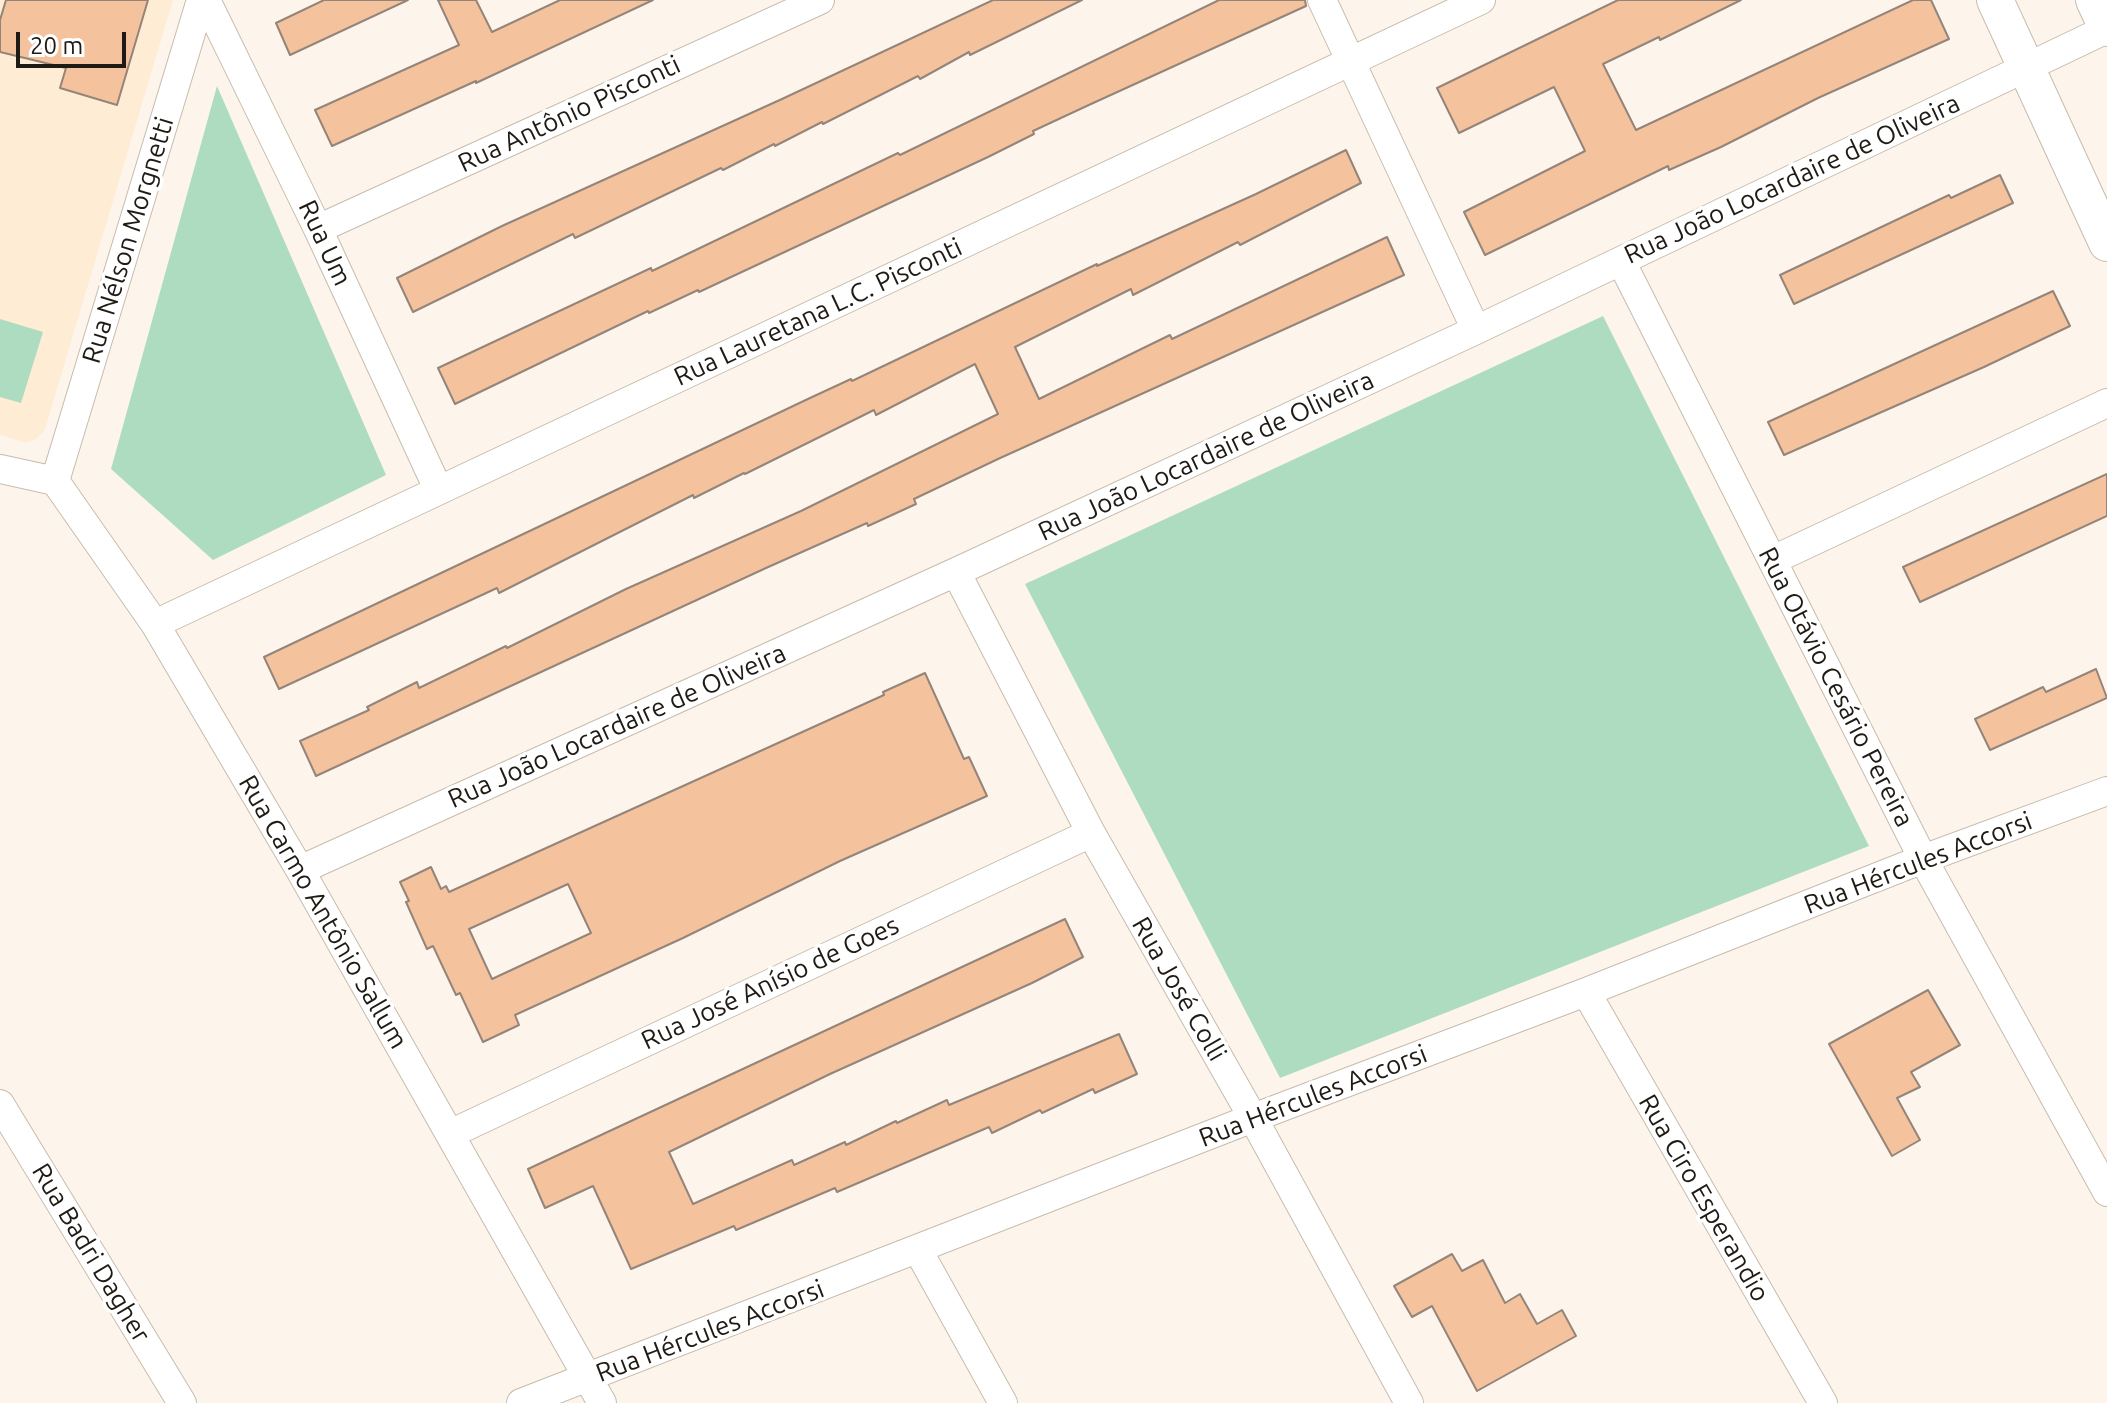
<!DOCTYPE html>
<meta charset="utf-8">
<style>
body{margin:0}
#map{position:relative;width:2107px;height:1403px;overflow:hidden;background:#fdf5ec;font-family:Ubuntu,sans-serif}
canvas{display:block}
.scale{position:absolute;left:16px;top:32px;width:110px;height:36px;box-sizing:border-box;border:4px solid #1e1a14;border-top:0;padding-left:10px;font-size:24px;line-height:28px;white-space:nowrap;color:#1e1a14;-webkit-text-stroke:6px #fff;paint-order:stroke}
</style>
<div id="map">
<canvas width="2107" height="1403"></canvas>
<div class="scale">20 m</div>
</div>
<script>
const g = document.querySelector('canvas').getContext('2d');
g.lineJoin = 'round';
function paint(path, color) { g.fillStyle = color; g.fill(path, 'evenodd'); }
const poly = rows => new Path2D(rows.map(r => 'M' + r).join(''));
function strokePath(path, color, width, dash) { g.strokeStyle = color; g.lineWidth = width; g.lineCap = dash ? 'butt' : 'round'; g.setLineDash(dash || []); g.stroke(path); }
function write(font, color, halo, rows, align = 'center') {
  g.font = font + ' Ubuntu,sans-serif'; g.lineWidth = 7; g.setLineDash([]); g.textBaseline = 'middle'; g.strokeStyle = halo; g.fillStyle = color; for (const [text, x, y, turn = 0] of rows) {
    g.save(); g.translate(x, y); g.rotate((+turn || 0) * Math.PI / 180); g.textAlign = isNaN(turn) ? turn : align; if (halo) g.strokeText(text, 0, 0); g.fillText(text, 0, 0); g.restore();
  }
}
const built = poly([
 [0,0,173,0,45,429,38,438,26,443,0,435]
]);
const green = poly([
 [217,86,386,475,213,560,111,469],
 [1603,316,1869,846,1280,1078,1025,584],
 [0,319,43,332,21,403,0,397]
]);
const building = poly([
 [6,0,148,0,117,105,60,88,66,68,0,52,0,20,6,0],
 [324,0,408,0,290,55,276,23,324,0],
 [438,0,476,0,492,32,560,0,653,0,476,83,476,81,332,146,315,110,459,45,438,0],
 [993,0,1082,0,970,55,969,52,920,79,918,76,823,124,822,122,775,146,774,144,723,170,721,168,575,238,573,234,413,312,397,278,502,226,782,99,993,0],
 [1219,0,1305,0,1306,6,1091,104,1033,131,1034,134,988,157,699,292,698,290,649,313,648,311,455,404,438,368,651,268,652,271,898,153,900,155,1219,0],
 [1618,0,1741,0,1660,40,1659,37,1603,64,1636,130,1913,0,1931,0,1949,39,1818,98,1721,147,1669,170,1668,166,1485,255,1464,212,1585,151,1554,87,1459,133,1437,88,1618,0],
 [1346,150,1361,183,1240,245,1238,242,1133,295,1131,289,1015,347,1039,399,1170,335,1172,339,1387,237,1404,275,998,459,914,499,916,504,868,526,867,523,766,568,316,776,300,741,369,710,367,707,417,682,419,688,506,646,507,648,626,589,801,511,998,414,975,364,876,415,874,410,745,474,744,473,694,498,693,495,499,593,497,588,279,689,264,657,810,398,851,379,852,381,1097,264,1097,266,1256,194,1346,150],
 [2000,175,2013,203,1794,304,1780,275,1949,195,1951,198,2000,175],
 [2053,291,2070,326,1984,367,1784,455,1768,422,2053,291],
 [2107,474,2107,516,1920,602,1903,567,2107,474],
 [2096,669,2107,698,1990,750,1975,719,2043,687,2046,692,2096,669],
 [925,673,964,759,969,757,987,796,840,861,683,938,515,1015,519,1025,483,1042,460,993,456,995,433,946,427,949,406,902,409,901,400,882,431,867,441,889,446,886,449,892,884,695,883,692,925,673],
 [568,884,591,933,492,979,469,929,568,884],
 [1065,919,1083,957,1032,983,830,1074,669,1152,693,1204,792,1160,794,1165,845,1142,846,1145,896,1121,897,1123,947,1100,949,1105,1119,1034,1137,1074,1095,1093,1093,1089,1042,1113,1040,1110,992,1133,989,1127,837,1192,835,1188,736,1230,734,1226,631,1269,593,1186,545,1208,528,1169,1065,919],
 [1928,990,1960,1045,1911,1072,1920,1087,1897,1098,1920,1140,1892,1156,1829,1044,1928,990],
 [1452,1254,1462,1271,1483,1260,1505,1303,1520,1294,1537,1324,1562,1310,1576,1336,1477,1391,1432,1306,1412,1317,1394,1286,1452,1254]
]);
const minor = poly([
 [206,0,318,229,438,489],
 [1322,0,1476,330],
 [318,229,820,0],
 [1621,261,1923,859,2107,1192],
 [0,469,55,481,155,624,300,870,602,1403],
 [55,481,201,0],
 [1773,560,2107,403],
 [956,572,1091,833,1253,1118,1409,1403],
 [155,624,1481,0],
 [300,870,956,572,1476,330,2107,29],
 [1586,992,1823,1403],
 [0,1104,182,1403],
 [450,1134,1091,833],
 [918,1250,1003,1403],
 [521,1403,1253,1118,1586,992,1923,859,2107,791]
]);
const tertiary = poly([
 [1995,0,2107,243],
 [2094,0,2107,28]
]);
const streetNames = [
 ["Rua Antônio Pisconti",569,114,-25],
 ["Rua João Locardaire de Oliveira",1792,179,-25],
 ["Rua Nélson Morgnetti",128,240,-73],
 ["Rua Um",325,243,65],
 ["Rua Lauretana L.C. Pisconti",818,312,-25],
 ["Rua João Locardaire de Oliveira",1206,456,-25],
 ["Rua Otávio Cesário Pereira",1836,687,63],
 ["Rua João Locardaire de Oliveira",617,726,-24],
 ["Rua Hércules Accorsi",1918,863,-21],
 ["Rua Carmo Antônio Sallum",323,912,60],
 ["Rua José Anísio de Goes",770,983,-25],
 ["Rua José Colli",1179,989,60],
 ["Rua Hércules Accorsi",1313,1096,-21],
 ["Rua Ciro Esperandio",1704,1198,60],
 ["Rua Badri Dagher",91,1253,59],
 ["Rua Hércules Accorsi",710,1331,-21]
];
paint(built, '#feecd5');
paint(green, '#aedcc0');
paint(building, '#f4c39d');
strokePath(building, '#948479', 2);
strokePath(minor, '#c7bbac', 30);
strokePath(tertiary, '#c7bbac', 38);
strokePath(minor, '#fff', 28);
strokePath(tertiary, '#fff', 36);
write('26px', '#1e1a14', '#fff', streetNames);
</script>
